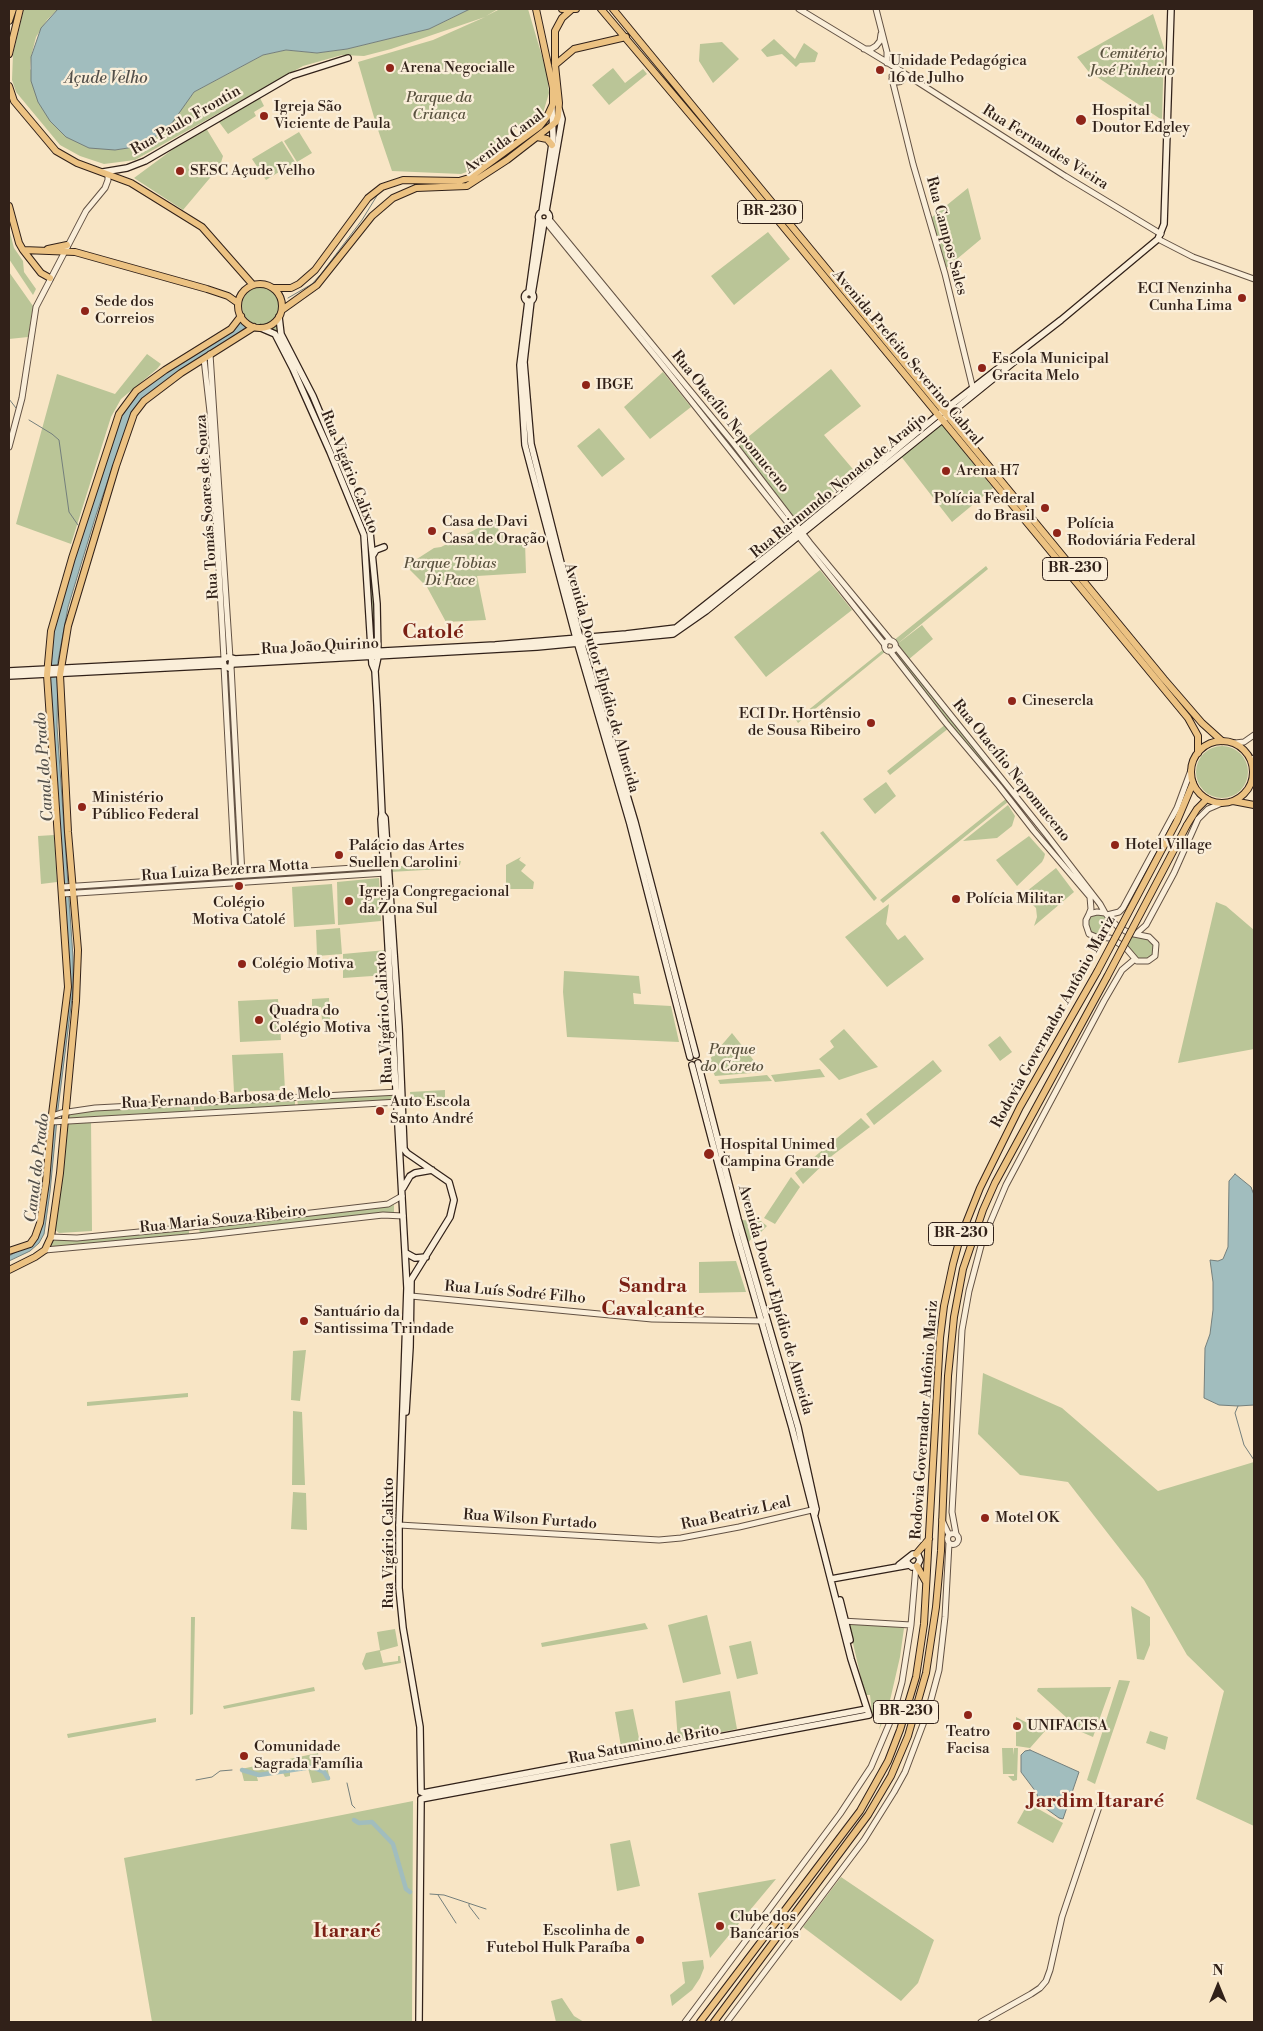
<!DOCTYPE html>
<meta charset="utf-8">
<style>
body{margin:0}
#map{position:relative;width:1263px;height:2031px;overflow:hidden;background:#f8e5c5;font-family:"Libre Bodoni",serif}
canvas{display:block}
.frame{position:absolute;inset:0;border:10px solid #312119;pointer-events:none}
.north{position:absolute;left:1193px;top:1961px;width:50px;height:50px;-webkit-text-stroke:4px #faeed9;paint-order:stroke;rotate:0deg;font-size:14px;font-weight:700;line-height:20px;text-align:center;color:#312119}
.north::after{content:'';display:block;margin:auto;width:18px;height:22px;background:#312119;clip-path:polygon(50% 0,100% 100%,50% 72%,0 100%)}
</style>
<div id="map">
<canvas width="1263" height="2031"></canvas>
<div class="frame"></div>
<div class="north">N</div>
</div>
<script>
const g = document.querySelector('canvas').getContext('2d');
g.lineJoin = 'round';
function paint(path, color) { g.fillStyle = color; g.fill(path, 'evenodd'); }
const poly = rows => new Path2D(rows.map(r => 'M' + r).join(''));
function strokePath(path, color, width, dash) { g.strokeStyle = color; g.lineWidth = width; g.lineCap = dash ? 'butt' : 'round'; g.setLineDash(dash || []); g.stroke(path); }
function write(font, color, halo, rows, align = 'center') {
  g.font = font + ' "Libre Bodoni",serif'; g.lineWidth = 4.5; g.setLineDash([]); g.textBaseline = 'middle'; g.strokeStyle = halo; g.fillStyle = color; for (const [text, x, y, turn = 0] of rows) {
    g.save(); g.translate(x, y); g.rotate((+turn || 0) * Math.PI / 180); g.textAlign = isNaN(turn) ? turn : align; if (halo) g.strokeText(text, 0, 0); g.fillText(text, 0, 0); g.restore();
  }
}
const green = poly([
 [24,9,58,9,47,20,36,37,31,57,30,69,115,150,128,148,152,139,171,123,194,92,263,55,286,50,317,53,347,49,429,29,470,9,498,9,486,16,500,9,528,9,547,73,549,93,543,113,535,122,518,127,476,161,469,171,461,174,392,171,376,124,358,62,433,40,485,17,391,49,364,56,342,55,303,66,135,160,104,164,80,156,60,145,16,92,12,80,13,54],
 [1153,14,1164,48,1162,120,1088,71,1077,57],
 [774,39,795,59,804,43,818,53,815,62,800,63,796,67,782,54,767,57,761,50],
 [722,42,739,59,713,83,699,61,700,44],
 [613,68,625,83,643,69,647,74,609,105,592,85],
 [260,98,264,106,254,112,256,116,228,134,219,122],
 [206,128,223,156,220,166,183,210,134,178,180,144],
 [299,132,312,153,297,162,284,141],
 [282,141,295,162,266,180,252,159],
 [968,188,981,239,945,269,931,218],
 [9,229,14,248,23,261,24,272,36,289,33,295,9,259],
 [768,232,790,259,734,305,711,276],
 [9,272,33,306,28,337,9,339],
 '242 306a19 19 0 1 1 38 0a19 19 0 1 1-38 0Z',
 [278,320,279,326,312,396,371,539,377,651,372,651,365,534,276,333,265,328],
 [147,354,161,364,157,369,121,399,111,417,71,544,16,524,57,374,115,394],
 [831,369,861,406,824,435,857,474,797,521,737,446],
 [663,372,691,407,650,439,624,407],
 [940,422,993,488,952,522,900,455],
 [599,428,625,459,602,477,577,446],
 [496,519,499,532,523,537,525,542,526,573,477,576,486,620,446,622,427,587,406,566,434,548,441,547],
 [986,566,988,569,896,645,893,641],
 [820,570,852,610,766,677,734,637],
 [922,625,933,639,908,660,896,645],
 [896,648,1008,789,1005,791,891,652],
 [884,649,886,651,798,723,796,720],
 [946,724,949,728,890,775,887,771],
 '1196 772a26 26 0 1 1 52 0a26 26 0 1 1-52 0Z',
 [886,782,896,796,875,814,863,799],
 [1007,798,1009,801,883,903,880,900],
 [1008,805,1015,816,1012,826,997,838,963,841],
 [823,831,877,898,874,901,820,833],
 [54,835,57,882,41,884,38,836],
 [1029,836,1045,854,1044,858,1042,862,1017,886,996,860],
 [521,857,519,860,526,865,521,871,534,882,533,889,506,889,506,865],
 [461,861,459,868,390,872,390,867],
 [382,868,382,872,244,881,244,876],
 [1056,868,1074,892,1034,926,1037,917,1036,908,1027,899,1017,899],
 [241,876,242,881,74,892,74,888],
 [379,878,381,921,338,925,337,882],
 [332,884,335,924,294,927,292,887],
 [1216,902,1226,906,1254,930,1254,1049,1178,1063],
 [889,904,886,924,898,940,905,935,924,959,887,987,845,937],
 [1095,913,1105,915,1110,921,1103,935,1094,935,1089,930,1088,919],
 [340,928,342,954,317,956,316,930],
 [1131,935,1145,938,1152,942,1154,946,1152,957,1148,960,1138,959,1125,945],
 [386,950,387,975,343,978,343,954],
 [564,971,639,976,641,994,633,993,634,1004,671,1006,679,1042,567,1037,563,992],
 [329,998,330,1021,322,1021,321,1007,312,1007,312,999],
 [278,999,281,1040,240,1042,238,1001],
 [844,1029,878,1067,839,1080,819,1059,834,1047,830,1041],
 [732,1033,763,1072,715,1076,708,1061],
 [1000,1036,1012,1052,1000,1061,988,1045],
 [283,1053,285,1090,234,1092,232,1055],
 [933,1060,942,1071,874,1125,866,1114],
 [820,1069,825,1077,775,1082,771,1075],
 [767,1075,772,1081,720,1084,718,1080],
 [445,1090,445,1098,411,1100,410,1092],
 [394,1094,394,1101,298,1106,297,1098],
 [295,1098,295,1106,194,1112,194,1105],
 [190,1105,191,1112,67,1119,66,1114,102,1109],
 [861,1118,870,1127,833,1155,803,1184,795,1173],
 [91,1119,92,1231,59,1233,52,1227,64,1120],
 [791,1177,800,1187,775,1224,764,1218],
 [394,1205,394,1214,200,1234,199,1228],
 [740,1220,761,1221,767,1226,759,1234,757,1232,747,1244],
 [189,1229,189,1235,46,1248,51,1239,75,1241],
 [736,1261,746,1292,699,1293,699,1262],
 [306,1350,300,1401,291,1400,293,1351],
 [983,1373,1062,1408,1158,1491,1254,1462,1254,1826,1196,1799,1224,1691,1187,1655,1144,1580,1068,1482,1020,1475,978,1434],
 [188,1393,188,1397,87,1406,87,1402],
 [293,1411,302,1412,305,1485,292,1485],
 [293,1492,306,1493,307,1530,291,1529],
 [1131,1606,1150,1617,1150,1645,1144,1660,1137,1659],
 [707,1615,721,1674,683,1683,668,1625],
 [191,1617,195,1617,193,1714,190,1715],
 [848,1622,904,1628,900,1657,888,1709,879,1730,883,1712,872,1713,870,1695,865,1695],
 [645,1623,648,1629,542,1647,541,1643],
 [395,1629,398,1646,380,1651,383,1663,398,1661,398,1656,400,1656,401,1663,365,1670,362,1664,366,1653,380,1650,377,1632],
 [751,1641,758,1674,737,1679,729,1646],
 [1119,1680,1130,1681,1095,1784,1087,1780],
 [314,1687,315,1691,224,1709,223,1706],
 [1111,1687,1093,1737,1063,1724,1067,1718,1037,1691,1038,1688],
 [730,1691,737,1729,678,1741,675,1701],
 [633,1709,641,1748,622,1752,615,1712],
 [1016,1717,1033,1726,1039,1724,1045,1731,1030,1748,1016,1746],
 [156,1718,156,1722,68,1738,67,1734],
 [1150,1731,1168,1737,1165,1750,1146,1743],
 [1002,1748,1013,1748,1013,1755,1014,1748,1018,1748,1017,1780,1013,1781,1008,1776,1014,1776,1014,1774,1003,1774],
 [318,1753,320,1767,327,1766,330,1780,312,1783,308,1768,290,1772,290,1776,285,1777,283,1773,273,1775,272,1774,257,1777,258,1781,244,1781,241,1769],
 [413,1801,412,2022,152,2022,124,1858],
 [1028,1803,1063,1823,1053,1843,1017,1823],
 [630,1840,640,1886,617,1891,610,1844],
 [841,1877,934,1940,918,1983,901,2001,803,1927],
 [776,1879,710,1958,698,1893],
 [703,1960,704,1968,700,1978,692,1990,672,2006,670,1995,685,1983,682,1962],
 [562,1998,574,2016,584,2022,556,2022,551,2001]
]);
const water = poly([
 [58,9,470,9,429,29,347,49,317,53,286,50,263,55,194,92,172,123,152,139,128,148,115,150,89,148,66,137,50,121,38,102,31,81,31,57,41,28,58,9],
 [240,322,246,327,131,414,96,515,68,607,58,661,57,726,73,957,73,990,58,1109,50,1192,44,1234,39,1243,30,1251,9,1261,9,1256,34,1242,39,1234,68,1000,49,658,51,638,76,548,121,413,134,397,155,379,240,322],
 [1235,1174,1251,1187,1254,1195,1254,1405,1238,1406,1219,1405,1204,1398,1205,1348,1210,1334,1213,1310,1213,1282,1210,1260,1218,1261,1223,1259,1228,1247,1229,1181,1235,1174],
 [1030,1750,1079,1772,1063,1819,1059,1818,1041,1805,1036,1792,1021,1772,1021,1755,1025,1751,1030,1750]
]);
const stream = poly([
 [288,298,312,284,321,274,362,220,378,194],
 [9,399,16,408],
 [29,420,52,434,59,440,69,512,78,525],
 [1238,1406,1235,1413,1244,1445,1254,1460],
 [196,1780,212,1777,220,1771,232,1770],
 [347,1783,352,1805,355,1808],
 [430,1894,444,1895,486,1909],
 [438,1895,456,1923],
 [469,1904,469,1906,479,1919]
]);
const canal = poly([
 [242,1770,259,1775,312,1767,324,1772,328,1778],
 [354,1820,359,1823,372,1822,393,1844,406,1889,410,1892]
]);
const tertiary = poly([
 [799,9,898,69],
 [876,9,887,52,887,63],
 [864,49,871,49,876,46,880,41,881,34],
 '892 76a6 6 0 1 1 12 0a6 6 0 1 1-12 0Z',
 [902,72,1065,176,1161,234],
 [892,79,913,164,945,274,973,389],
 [549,219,734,444,810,543,891,641],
 [546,222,664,367,885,645],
 [1158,239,1193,257,1254,279],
 [210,354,230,658],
 [204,359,210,412,224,659],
 [9,447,22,398,36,307,86,211,105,188,108,180,108,174],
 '884.5 646a5.5 5.5 0 1 1 11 0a5.5 5.5 0 1 1-11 0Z',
 [896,647,1046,834,1100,904,1105,913],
 [890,651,946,723,999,786,1034,831,1090,897,1091,909,1089,914],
 [224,666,235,876],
 [231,666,242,875],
 [1235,743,1244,742,1254,735],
 [1253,765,1254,758],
 [62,887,385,866],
 [62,894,386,873],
 [1097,912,1105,913,1117,926,1129,933,1149,937,1156,944,1155,956,1148,961,1137,961,1125,947,1110,938,1096,937,1089,934,1086,925,1086,920,1089,914,1097,912],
 [1107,915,1119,912,1123,908,1177,808,1191,770],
 [1136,934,1146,925,1174,873,1198,819,1208,809,1222,803],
 [52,1116,61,1113,95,1108,399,1092],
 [51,1122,399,1102],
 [51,1237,77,1238,191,1227,388,1204,402,1196],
 [45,1250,198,1236,383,1215,403,1216],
 [411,1296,652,1319,764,1321],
 [942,1520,949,1535],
 [399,1525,659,1540,681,1538,739,1527,816,1509],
 '947.5 1539a5.5 5.5 0 1 1 11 0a5.5 5.5 0 1 1-11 0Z',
 [956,1534,952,1512,962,1330,969,1291,982,1242,1006,1185,1104,1001,1122,970,1135,959],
 [842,1621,911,1625],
 [685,2022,840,1814,871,1767,893,1715,902,1682,911,1625,916,1566],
 [727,2022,864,1840,894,1792,905,1772,928,1711,939,1670,945,1617,949,1543],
 [981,2022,1031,1994,1040,1988,1046,1981,1050,1970,1062,1917,1102,1798]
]);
const secondary = poly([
 [103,172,127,168,145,161,291,76,348,58],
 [546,211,562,119,559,109],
 '538.5 217a5.5 5.5 0 1 1 11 0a5.5 5.5 0 1 1-11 0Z',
 [542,212,553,137,552,108],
 [529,292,539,219],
 '524.5 297a4.5 4.5 0 1 1 9 0a4.5 4.5 0 1 1-9 0Z',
 [532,294,544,222],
 [528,301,520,365,525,445,576,638,630,824,690,1057],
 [531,301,524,362,531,444,580,638,635,822,696,1055],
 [279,317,281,334,313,396,370,532,377,604,378,657,375,671],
 [261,328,275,334,293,369,330,452,364,535,372,664,375,671,377,705,382,814,381,819,407,1288,399,1525,399,1588,403,1628,420,1727,421,1792],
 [373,555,376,550,384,547],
 [232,659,231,666,229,668,224,666,223,660,227,657,235,659,495,645,626,634,676,628,796,533,938,415,1061,320,1158,239,1164,224,1171,9],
 [232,664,537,647,673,634,706,611,1025,353],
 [9,671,223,660],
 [9,676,223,665],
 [382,814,385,818,399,1027,404,1149,407,1153,449,1182,454,1200,450,1217,411,1280,410,1347,406,1412],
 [698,1063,738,1219,798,1427,816,1509,815,1514],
 [403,1188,410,1176,415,1173,432,1170],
 [406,1253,415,1258,426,1257],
 [899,1565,913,1554,918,1555,920,1560,917,1566,912,1567,907,1563,907,1560],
 [831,1579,909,1565],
 [840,1600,850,1640],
 [423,1793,867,1709],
 [421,1799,869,1715,851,1659,792,1428,737,1236,692,1065],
 [419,2022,421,1799]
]);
const primary = poly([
 [562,9,576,9],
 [601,9,715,144,1188,718,1198,736,1198,753],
 [613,9,1164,679,1202,723,1222,741],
 [9,21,13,9],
 [9,54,20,9],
 [555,65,574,49,626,37],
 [9,86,14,101,56,151,77,163,131,183,202,227,253,285],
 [537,137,547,139,552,145],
 [9,206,19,243,23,250,75,252,207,289,228,296,238,303],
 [48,249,67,245],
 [23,250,41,273,50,278],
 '238 306a22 22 0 1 1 44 0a22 22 0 1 1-44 0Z',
 [273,288,291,288,299,284,315,270,368,198,382,187,403,180,459,181,469,178,540,126,547,117,553,104,553,88,536,9],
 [282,310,317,285,372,216,393,198,416,188,467,186,507,160,556,122,558,116,559,103,555,65,555,31,562,18,571,10],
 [9,1251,30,1244,35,1237,40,1223,46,1182,51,1122,68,987,47,675,51,631,72,558,119,414,136,391,165,370,231,329,241,316],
 [9,1270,35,1257,45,1250,51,1237,60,1173,76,1001,78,950,68,832,60,675,68,626,116,466,134,414,144,401,181,373,254,327]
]);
const trunk = poly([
 '1191 772a31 31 0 1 1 62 0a31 31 0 1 1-62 0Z',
 [1233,801,1254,805],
 [1177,821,1193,783],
 [1187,825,1197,809,1207,799],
 [916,1554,929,1539],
 [917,1566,926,1582],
 [700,2022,860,1811,888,1761,900,1730,916,1677,924,1624,940,1338,944,1306,953,1264,960,1238,980,1188,1020,1107,1097,972],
 [714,2022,868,1815,891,1776,908,1736,926,1673,936,1607,941,1551,948,1376,954,1317,963,1269,983,1210,995,1183,1107,977]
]);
const trunkBridge = poly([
 [1097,972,1177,821],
 [1107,977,1187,825]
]);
const markers = [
 [390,68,5,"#8f2418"],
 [880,70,5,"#8f2418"],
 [264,116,5,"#8f2418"],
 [1081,120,6,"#8f2418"],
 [180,171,5,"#8f2418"],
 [1242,298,5,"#8f2418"],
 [85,311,5,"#8f2418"],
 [982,368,5,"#8f2418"],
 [586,385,5,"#8f2418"],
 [946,471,5,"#8f2418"],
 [1045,508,5,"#8f2418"],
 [432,531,5,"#8f2418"],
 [1057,533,5,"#8f2418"],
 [1012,701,5,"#8f2418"],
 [871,723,5,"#8f2418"],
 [82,807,5,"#8f2418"],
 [1115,845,5,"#8f2418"],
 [339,855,5,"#8f2418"],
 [239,886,5,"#8f2418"],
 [956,899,5,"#8f2418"],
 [349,901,5,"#8f2418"],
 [242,964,5,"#8f2418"],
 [259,1020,5,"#8f2418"],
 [380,1111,5,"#8f2418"],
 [709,1154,6,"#8f2418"],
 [304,1321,5,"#8f2418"],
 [985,1518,5,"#8f2418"],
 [968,1715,5,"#8f2418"],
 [1017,1726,5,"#8f2418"],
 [244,1756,5,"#8f2418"],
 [720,1926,5,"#8f2418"],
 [640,1940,5,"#8f2418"]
];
const shields = [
 [770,212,65],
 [1075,569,65],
 [961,1234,65],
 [906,1712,65]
];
const shieldNames = [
 ["BR-230",770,212],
 ["BR-230",1075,569],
 ["BR-230",961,1234],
 ["BR-230",906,1712]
];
const parkNames = [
 ["Cemitério",1132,54],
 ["José Pinheiro",1132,71],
 ["Parque da",439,98],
 ["Criança",439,115],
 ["Parque Tobias",450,564],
 ["Di Pace",450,581],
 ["Parque",732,1050],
 ["do Coreto",732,1067]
];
const poiNames = [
 ["Unidade Pedagógica",890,61],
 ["16 de Julho",890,78],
 ["Arena Negocialle",400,68],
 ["Igreja São",274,107],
 ["Viciente de Paula",274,124],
 ["Hospital",1092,111],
 ["Doutor Edgley",1092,128],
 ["SESC Açude Velho",190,171],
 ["ECI Nenzinha",1232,289,"right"],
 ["Cunha Lima",1232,306,"right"],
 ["Sede dos",95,302],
 ["Correios",95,319],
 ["Escola Municipal",992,359],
 ["Gracita Melo",992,376],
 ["IBGE",596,385],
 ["Arena H7",956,471],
 ["Polícia Federal",1035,499,"right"],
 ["do Brasil",1035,516,"right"],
 ["Casa de Davi",442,522],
 ["Casa de Oração",442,539],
 ["Polícia",1067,524],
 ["Rodoviária Federal",1067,541],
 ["Cinesercla",1022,701],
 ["ECI Dr. Hortênsio",861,714,"right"],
 ["de Sousa Ribeiro",861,731,"right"],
 ["Ministério",92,798],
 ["Público Federal",92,815],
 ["Hotel Village",1125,845],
 ["Palácio das Artes",349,846],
 ["Suellen Carolini",349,863],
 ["Igreja Congregacional",359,892],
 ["da Zona Sul",359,909],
 ["Polícia Militar",966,899],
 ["Colégio",239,903,"center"],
 ["Motiva Catolé",239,920,"center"],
 ["Colégio Motiva",252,964],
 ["Quadra do",269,1011],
 ["Colégio Motiva",269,1028],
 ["Auto Escola",390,1102],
 ["Santo André",390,1119],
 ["Hospital Unimed",720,1145],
 ["Campina Grande",720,1162],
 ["Santuário da",314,1312],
 ["Santissima Trindade",314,1329],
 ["Motel OK",995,1518],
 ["UNIFACISA",1027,1726],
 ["Teatro",968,1732,"center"],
 ["Facisa",968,1749,"center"],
 ["Comunidade",254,1747],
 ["Sagrada Família",254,1764],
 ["Clube dos",730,1917],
 ["Bancários",730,1934],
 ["Escolinha de",630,1931,"right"],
 ["Futebol Hulk Paraíba",630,1948,"right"]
];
const streetNames = [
 ["Rua Paulo Frontin",186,121,-30],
 ["Avenida Canal",505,142,-37],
 ["Rua Fernandes Vieira",1045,148,32],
 ["Rua Campos Sales",946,236,75],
 ["Avenida Prefeito Severino Cabral",907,358,50],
 ["Rua Otacílio Nepomuceno",730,422,51],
 ["Rua Vigário Calixto",349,472,68],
 ["Rua Raimundo Nonato de Araújo",839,486,-39],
 ["Rua Tomás Soares de Souza",208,507,-94],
 ["Rua João Quirino",320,647,-3],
 ["Avenida Doutor Elpídio de Almeida",601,678,74],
 ["Rua Otacílio Nepomuceno",1011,771,51],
 ["Rua Luiza Bezerra Motta",225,871,-4],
 ["Rua Vigário Calixto",385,1018,-93],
 ["Rodovia Governador Antônio Mariz",1054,1022,-61],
 ["Rua Fernando Barbosa de Melo",226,1099,-3],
 ["Rua Maria Souza Ribeiro",223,1220,-6],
 ["Rua Luís Sodré Filho",515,1293,5],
 ["Avenida Doutor Elpídio de Almeida",775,1300,74],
 ["Rodovia Governador Antônio Mariz",925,1420,-86],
 ["Rua Beatriz Leal",736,1514,-12],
 ["Rua Wilson Furtado",530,1520,4],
 ["Rua Vigário Calixto",389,1543,-90],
 ["Rua Satumino de Brito",644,1745,-11]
];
const waterNames = [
 ["Açude Velho",106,79],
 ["Canal do Prado",45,767,-94],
 ["Canal do Prado",38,1168,-83]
];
const districtNames = [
 ["Catolé",433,633],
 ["Sandra",653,1287],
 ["Cavalcante",653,1310],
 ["Jardim Itararé",1096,1802],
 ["Itararé",347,1932]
];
paint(green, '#bac597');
paint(water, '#a1bdbe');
strokePath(water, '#747f7c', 1);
strokePath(stream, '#747f7c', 1);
strokePath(canal, '#a1bdbe', 4.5);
strokePath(tertiary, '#635244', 7);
strokePath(secondary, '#312119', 8);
strokePath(primary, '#312119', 8);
strokePath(trunk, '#312119', 8);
strokePath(tertiary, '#faeed9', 5);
strokePath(secondary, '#faeed9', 5.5);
strokePath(primary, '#ecc282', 6);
strokePath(trunk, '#ecc282', 6);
strokePath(trunkBridge, '#312119', 8, []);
strokePath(trunkBridge, '#ecc282', 6);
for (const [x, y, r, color] of markers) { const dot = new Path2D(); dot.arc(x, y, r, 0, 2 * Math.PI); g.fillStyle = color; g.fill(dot); strokePath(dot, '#faeed9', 2); }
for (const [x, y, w] of shields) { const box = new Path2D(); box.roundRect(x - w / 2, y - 11.5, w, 23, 4); g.fillStyle = '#faeed9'; g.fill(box); strokePath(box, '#312119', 1); }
write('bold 14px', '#312119', null, shieldNames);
write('italic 15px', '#5a523f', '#faeed9', parkNames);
write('15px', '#312119', '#faeed9', poiNames, 'left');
write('15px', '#312119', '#faeed9', streetNames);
write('italic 16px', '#53504b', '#faeed9', waterNames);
write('bold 20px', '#7a1f14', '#faeed9', districtNames);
</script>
